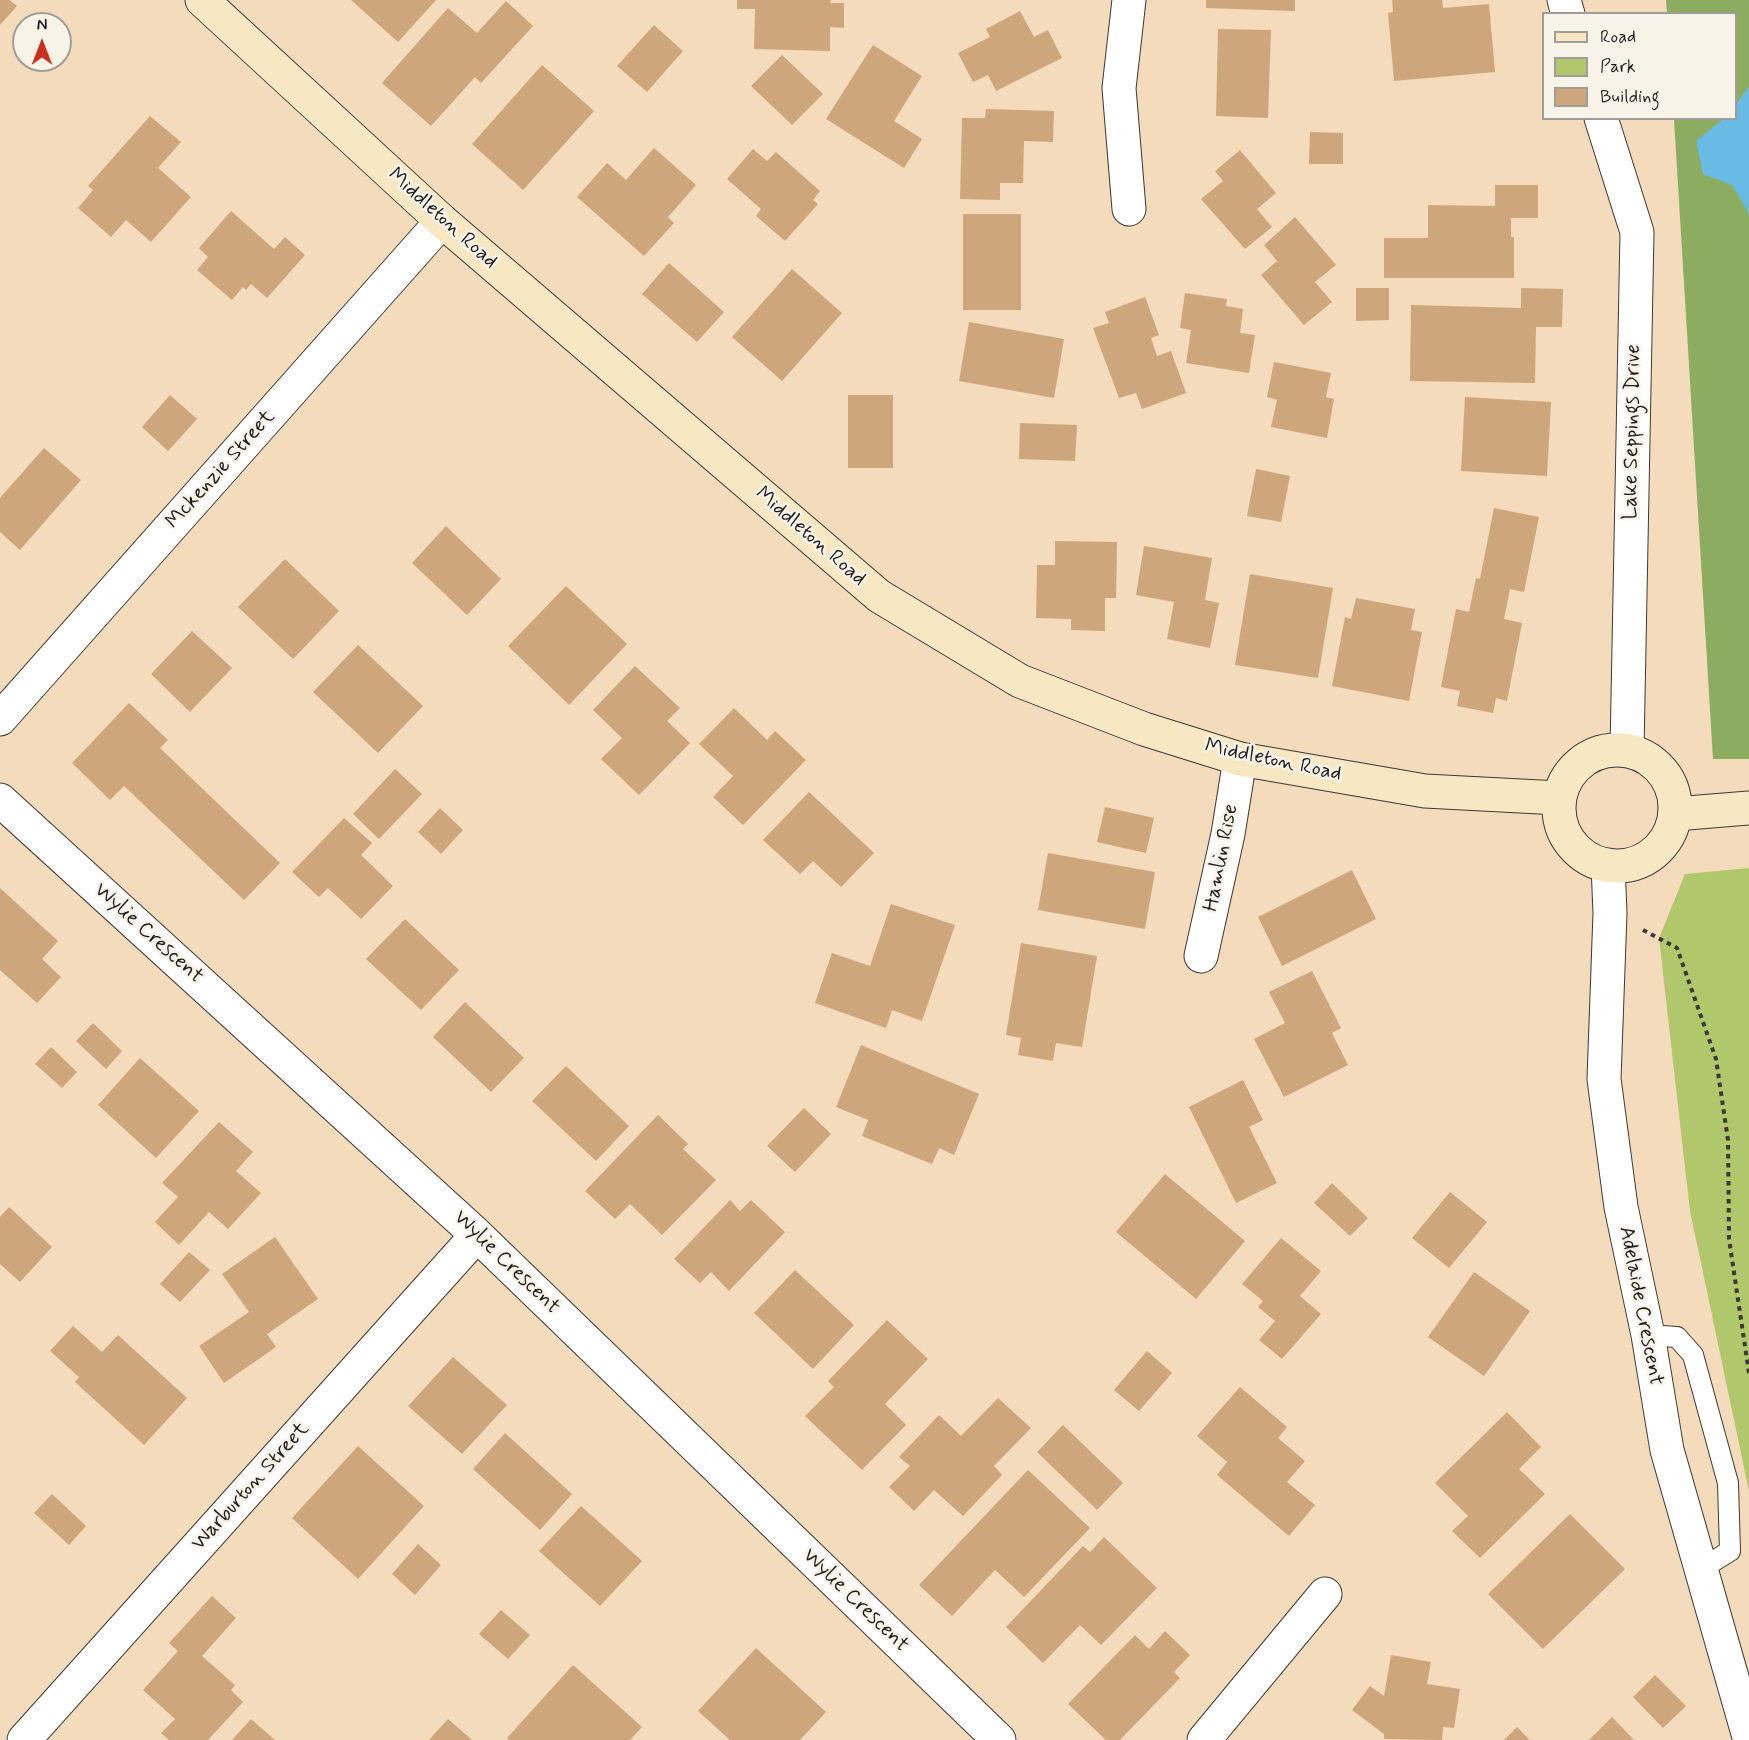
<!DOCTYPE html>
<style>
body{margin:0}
#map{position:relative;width:1749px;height:1740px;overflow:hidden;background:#f3dbbb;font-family:Mynerve,sans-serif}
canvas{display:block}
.legend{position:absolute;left:1542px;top:12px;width:195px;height:108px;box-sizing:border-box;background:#f7f3e8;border:2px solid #9f9d96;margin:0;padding:8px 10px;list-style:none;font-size:18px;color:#1c1c1c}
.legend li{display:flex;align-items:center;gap:12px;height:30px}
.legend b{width:30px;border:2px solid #9f9d96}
.north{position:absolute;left:12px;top:12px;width:60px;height:60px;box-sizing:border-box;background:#f7f3e8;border:2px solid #9f9d96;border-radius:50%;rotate:0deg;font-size:16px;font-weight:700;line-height:24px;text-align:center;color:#1c1c1c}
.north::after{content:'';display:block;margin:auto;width:21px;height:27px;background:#c8321e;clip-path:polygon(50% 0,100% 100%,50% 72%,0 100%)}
</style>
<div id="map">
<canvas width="1749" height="1740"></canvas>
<ul class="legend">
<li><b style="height:8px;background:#f7e8c3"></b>Road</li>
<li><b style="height:16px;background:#b0c76b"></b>Park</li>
<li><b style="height:16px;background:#cda67c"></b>Building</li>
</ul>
<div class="north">N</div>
</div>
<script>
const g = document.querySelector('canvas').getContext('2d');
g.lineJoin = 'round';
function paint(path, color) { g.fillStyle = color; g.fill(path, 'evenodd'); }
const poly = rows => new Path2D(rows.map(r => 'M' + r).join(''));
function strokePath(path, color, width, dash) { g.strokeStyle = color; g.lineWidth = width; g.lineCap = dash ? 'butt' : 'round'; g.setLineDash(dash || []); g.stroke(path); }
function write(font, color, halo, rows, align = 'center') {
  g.font = font + ' Mynerve,sans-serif'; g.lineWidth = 5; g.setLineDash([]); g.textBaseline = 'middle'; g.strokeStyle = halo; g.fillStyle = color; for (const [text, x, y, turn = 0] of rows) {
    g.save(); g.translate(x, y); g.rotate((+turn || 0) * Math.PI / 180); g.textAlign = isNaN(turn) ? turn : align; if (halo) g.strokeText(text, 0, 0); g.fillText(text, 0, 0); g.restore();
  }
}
const green = poly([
 [1749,868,1749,1491,1690,1211,1659,938,1685,874]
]);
const forest = poly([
 [1666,0,1749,0,1749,759,1713,759,1674,119,1736,118,1736,14,1667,13]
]);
const water = poly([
 [1749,86,1749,217,1747,210,1732,185,1703,174,1696,141,1723,119,1736,118,1736,104]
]);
const building = poly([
 [0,0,9,0,17,6,0,25],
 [351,0,436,0,398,42],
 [737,0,831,0,830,3,844,3,844,28,830,27,830,51,754,49,755,9,737,9],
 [1206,0,1295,0,1295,11,1206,8],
 [1392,0,1442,0,1443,8,1489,4,1495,72,1394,81,1388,13,1393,12],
 [506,1,533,26,481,83,475,77,431,126,382,83,448,8,477,33],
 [1020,11,1034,37,1048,30,1062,58,996,91,988,75,973,82,958,53,990,37,986,29],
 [654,25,683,51,647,92,617,66],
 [1218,29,1271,30,1268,118,1216,116],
 [873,45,922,76,894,121,922,139,904,168,826,119],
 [782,55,823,94,792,125,751,86],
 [542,65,594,111,523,190,472,144],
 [986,109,1054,111,1053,142,1024,141,1023,183,1000,183,1000,200,960,199,962,118,985,118],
 [150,116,181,142,158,168,191,197,151,242,126,220,111,237,78,208,93,190,88,186],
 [1310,132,1343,133,1343,164,1309,164],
 [654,148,696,185,668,217,674,223,644,256,577,197,607,163,626,180],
 [753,149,767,161,776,152,820,191,813,200,818,204,785,241,756,216,761,209,727,179],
 [1240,150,1276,193,1257,209,1272,227,1245,249,1201,199,1223,181,1215,171],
 [1495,185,1538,185,1538,218,1511,218,1511,237,1514,237,1514,278,1384,278,1384,238,1428,238,1428,205,1495,206],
 [231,211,274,249,285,237,305,255,267,298,251,284,246,290,243,287,232,300,197,270,208,257,199,248],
 [963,214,1021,214,1021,310,963,310],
 [1295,217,1336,265,1315,282,1332,302,1304,325,1261,275,1277,261,1264,245],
 [669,263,724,312,697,342,642,294],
 [792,269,842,313,782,381,732,337],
 [1356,288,1389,288,1389,320,1356,321],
 [1521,288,1563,289,1562,327,1536,327,1535,383,1410,381,1411,305,1521,308],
 [1185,293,1227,299,1226,306,1243,309,1240,333,1255,335,1249,373,1186,363,1191,330,1180,328],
 [1145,297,1159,335,1151,338,1157,356,1171,351,1186,393,1142,409,1136,393,1119,398,1093,328,1109,323,1105,312],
 [969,322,1064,339,1054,398,959,381],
 [1274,362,1331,373,1326,397,1334,399,1327,438,1271,427,1277,400,1267,397],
 [170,395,197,419,168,451,142,427],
 [848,395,893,395,893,468,848,468],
 [1465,397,1551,402,1547,476,1461,471],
 [1020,423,1077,425,1075,461,1019,459],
 [44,448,81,480,20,550,0,532,0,498],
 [1256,469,1290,476,1281,522,1247,516],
 [1494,508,1539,517,1524,592,1510,589,1504,619,1522,623,1507,701,1496,698,1493,713,1457,706,1460,691,1441,687,1456,609,1469,612,1476,578,1480,579],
 [446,526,501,579,467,615,412,563],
 [1055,541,1117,542,1116,598,1105,598,1105,631,1071,630,1071,619,1036,618,1037,565,1055,565],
 [1144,546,1212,558,1205,600,1219,603,1210,648,1167,639,1174,602,1136,595],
 [285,559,339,611,293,659,238,607],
 [1250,574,1333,588,1318,678,1235,665],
 [566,586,627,644,569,705,508,646],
 [1356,598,1415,609,1411,630,1422,632,1409,701,1332,686,1345,617,1351,619],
 [192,631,232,668,190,712,151,674],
 [358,645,423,706,378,753,313,692],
 [635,666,680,708,667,721,690,743,639,795,601,759,622,738,593,710],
 [129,703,168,740,160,748,280,863,244,900,124,786,110,800,72,763],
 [734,708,767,740,775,731,806,760,743,825,713,797,733,776,699,744],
 [395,769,422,794,379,839,353,814],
 [809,792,874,853,841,887,813,861,800,874,763,840],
 [1105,807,1154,818,1146,853,1097,842],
 [440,808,463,830,441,854,418,832],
 [344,818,372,843,361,855,393,886,361,919,328,888,319,897,292,872],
 [1048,853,1155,872,1145,929,1038,910],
 [1352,870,1376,919,1282,966,1258,917],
 [0,888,58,941,42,959,61,977,37,1003,0,970],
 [891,904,955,925,922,1021,892,1010,886,1028,815,1003,832,953,870,966],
 [405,919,459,970,421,1010,366,959],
 [1021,943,1097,956,1082,1047,1056,1043,1053,1061,1018,1055,1021,1038,1006,1035],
 [1312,971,1341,1028,1332,1033,1348,1065,1284,1097,1254,1039,1285,1023,1269,992],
 [465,1002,524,1058,491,1092,433,1037],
 [93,1023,122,1051,106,1069,76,1041],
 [861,1045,979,1094,954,1155,939,1148,932,1164,862,1136,868,1120,836,1107],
 [51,1047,77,1072,62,1088,35,1064],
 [140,1058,199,1111,156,1158,98,1105],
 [566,1066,629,1126,596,1161,532,1101],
 [1243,1080,1263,1120,1249,1127,1277,1183,1236,1203,1189,1107],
 [804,1108,831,1134,795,1172,767,1146],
 [658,1115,688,1144,683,1149,716,1180,662,1235,630,1204,615,1219,585,1191],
 [219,1122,253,1152,236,1171,261,1193,228,1229,209,1212,179,1245,155,1222,178,1197,162,1183],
 [1165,1174,1245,1241,1196,1299,1116,1232],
 [1332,1183,1368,1218,1350,1236,1314,1203],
 [1450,1192,1487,1222,1449,1268,1412,1238],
 [730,1200,740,1211,751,1200,785,1232,729,1291,711,1272,700,1283,674,1259],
 [9,1207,52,1247,20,1282,0,1264,0,1217],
 [275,1237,318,1299,267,1334,276,1347,224,1383,199,1346,249,1312,222,1274],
 [1281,1238,1321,1271,1300,1296,1321,1314,1282,1359,1259,1340,1275,1321,1258,1307,1263,1301,1242,1284],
 [189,1252,210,1270,180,1302,160,1284],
 [795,1270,854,1325,813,1369,754,1313],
 [1474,1272,1530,1311,1484,1376,1428,1337],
 [887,1320,928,1359,885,1404,906,1425,862,1470,805,1416,834,1387,828,1381],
 [73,1326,102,1352,118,1335,187,1398,144,1445,75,1382,79,1377,50,1351],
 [1147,1351,1172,1373,1139,1411,1114,1390],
 [453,1357,507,1405,462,1454,408,1406],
 [1240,1387,1287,1427,1278,1438,1305,1461,1287,1482,1315,1505,1289,1536,1217,1475,1227,1462,1197,1436],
 [998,1398,1031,1428,994,1466,1002,1475,963,1516,934,1490,914,1511,889,1487,910,1466,899,1457,939,1415,961,1436],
 [1507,1412,1541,1447,1519,1469,1545,1494,1480,1558,1452,1531,1468,1516,1435,1483],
 [1063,1425,1123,1483,1097,1510,1037,1452],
 [505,1433,572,1494,540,1530,473,1469],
 [358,1446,424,1506,358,1579,292,1518],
 [1028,1470,1090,1528,1024,1597,995,1570,952,1616,919,1585],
 [52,1494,86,1526,69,1545,34,1513],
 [581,1506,642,1561,600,1606,539,1551],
 [1570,1514,1625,1569,1543,1649,1488,1594],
 [1104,1537,1157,1588,1101,1645,1080,1625,1043,1663,1006,1627,1083,1546,1090,1552],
 [418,1544,441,1565,415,1595,392,1574],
 [212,1596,236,1618,202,1656,235,1685,231,1690,243,1702,208,1740,169,1740,161,1733,175,1719,143,1690,178,1651,169,1643],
 [501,1610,530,1635,508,1659,479,1634],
 [1165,1631,1190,1655,1174,1672,1180,1678,1120,1740,1106,1740,1068,1704,1135,1635,1149,1649],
 [756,1648,826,1712,800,1740,730,1740,698,1711],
 [1391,1655,1431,1662,1427,1684,1460,1689,1454,1728,1443,1727,1442,1740,1384,1739,1384,1734,1352,1710,1370,1686,1384,1696],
 [573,1665,642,1727,630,1740,509,1740,507,1738],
 [1655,1675,1686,1706,1663,1728,1633,1697],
 [1612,1717,1634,1740,1589,1740],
 [251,1719,275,1740,232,1740],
 [448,1719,472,1740,429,1740],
 [1517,1727,1530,1740,1504,1740]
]);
const path = poly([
 [1643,930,1677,948,1716,1059,1728,1140,1729,1239,1749,1373]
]);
const service = poly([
 [1648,1335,1677,1337,1693,1355,1728,1483,1730,1551,1701,1569]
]);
const minor = poly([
 [1129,0,1119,88,1129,209],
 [1564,0,1568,14],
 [1601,118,1637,232,1627,750],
 [0,719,442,221],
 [0,800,477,1235,999,1740],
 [1608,865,1610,913,1604,1079,1621,1207,1648,1335,1667,1450,1749,1737],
 [1201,956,1228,834,1240,759],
 [24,1740,477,1235],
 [1204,1740,1325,1594]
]);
const secondary = poly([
 [202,0,442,221,879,596,1020,681,1144,729,1240,759,1425,791,1559,798],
 '1559 808a58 58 0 1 1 116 0a58 58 0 1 1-116 0Z',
 [1675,814,1749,808]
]);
const streetNames = [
 ["Middleton Road",442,219,42],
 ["Lake Seppings Drive",1633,432,-89],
 ["Mckenzie Street",221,470,-48],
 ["Middleton Road",810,537,41],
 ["Middleton Road",1273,761,12],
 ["Hamlin Rise",1222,858,-79],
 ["Wylie Crescent",148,934,42],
 ["Wylie Crescent",506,1263,44],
 ["Adelaide Crescent",1640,1306,79],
 ["Warburton Street",251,1487,-48],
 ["Wylie Crescent",855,1601,44]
];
paint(green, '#b0c76b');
paint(forest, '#8cac5f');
paint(water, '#69bae4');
paint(building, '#cda67c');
strokePath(service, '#3c3934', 22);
strokePath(minor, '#3c3934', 35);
strokePath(secondary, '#3c3934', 35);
strokePath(path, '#3c3934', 4, [4.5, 4.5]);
strokePath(service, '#fff', 20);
strokePath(minor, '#fff', 33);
strokePath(secondary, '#f7e8c3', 33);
write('21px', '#1c1c1c', '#f7f3e8', streetNames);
</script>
